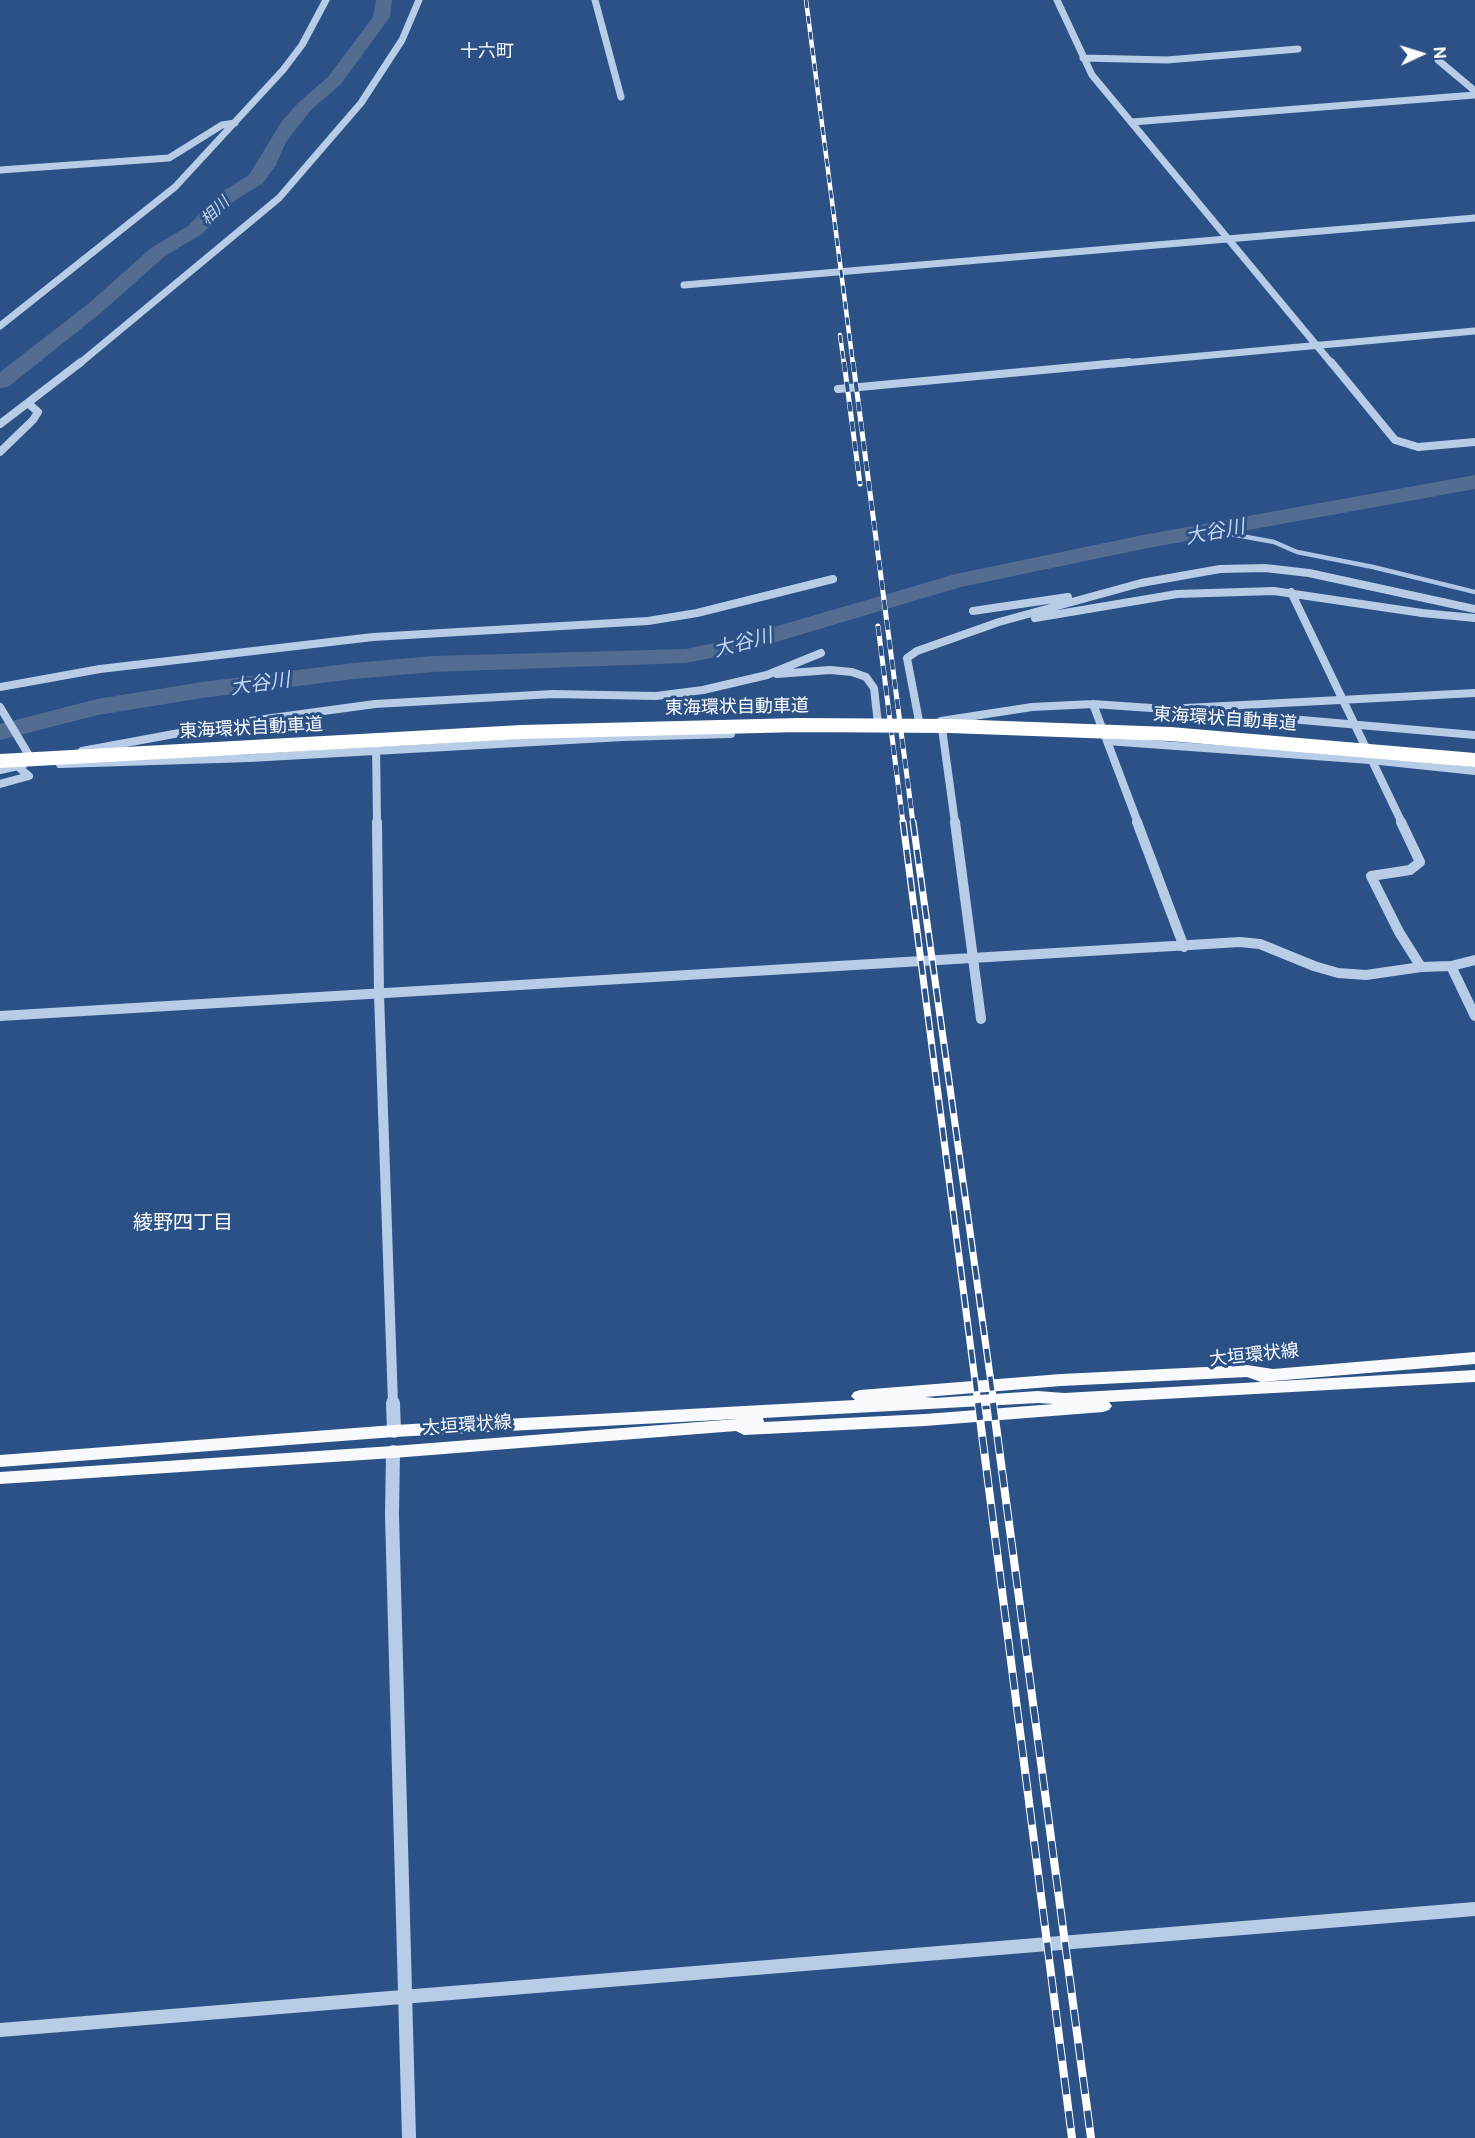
<!DOCTYPE html>
<meta charset="utf-8">
<style>
body{margin:0}
#map{position:relative;width:1475px;height:2138px;overflow:hidden;background:#2b5186;font-family:"Public Sans",sans-serif}
canvas{display:block}
.north{position:absolute;left:1391px;top:24px;width:60px;height:60px;-webkit-text-stroke:4px #2b5186;paint-order:stroke;rotate:86deg;font-size:16px;font-weight:700;line-height:24px;text-align:center;color:#fff}
.north::after{content:'';display:block;margin:auto;width:21px;height:27px;background:#fff;clip-path:polygon(50% 0,100% 100%,50% 72%,0 100%)}
</style>
<div id="map">
<canvas width="1475" height="2138"></canvas>
<div class="north">N</div>
</div>
<script>
const g = document.querySelector('canvas').getContext('2d');
g.lineJoin = 'round';
const poly = rows => new Path2D(rows.map(r => 'M' + r).join(''));
function strokePath(path, color, width, dash) { g.strokeStyle = color; g.lineWidth = width; g.lineCap = dash ? 'butt' : 'round'; g.setLineDash(dash || []); g.stroke(path); }
function paint(path, color) { g.fillStyle = color; g.fill(path, 'evenodd'); }
function write(font, color, halo, rows, align = 'center') {
  g.font = font + ' "Public Sans","Noto Sans JP",sans-serif'; g.lineWidth = 6; g.setLineDash([]); g.textBaseline = 'middle'; g.strokeStyle = halo; g.fillStyle = color; for (const [text, x, y, turn = 0] of rows) {
    g.save(); g.translate(x, y); g.rotate((+turn || 0) * Math.PI / 180); g.textAlign = isNaN(turn) ? turn : align; if (halo) g.strokeText(text, 0, 0); g.fillText(text, 0, 0); g.restore();
  }
}
const stream = poly([
 [1214,531,1274,542,1297,552,1373,567,1475,592]
]);
const river = poly([
 [376,0,392,0,390,17,340,85,311,110,296,129,286,142,276,165,263,183,234,201,202,234,165,256,102,312,8,387,0,388,0,372,88,304,151,248,188,226,220,193,249,175,282,121,299,102,328,77,373,17,376,0],
 [1475,475,1475,489,1143,549,961,587,742,652,686,663,433,672,354,679,202,698,98,715,0,740,0,724,97,699,202,682,354,663,433,656,686,649,729,640,956,574,1143,535,1475,475]
]);
const minorFar3 = poly([
 [595,0,621,97],
 [1057,0,1092,75,1332,364],
 [1083,58,1167,60,1298,49],
 [1438,60,1475,91],
 [1132,122,1475,95],
 [0,170,169,158,222,125,235,123],
 [684,285,1475,218],
 [0,326,175,187,283,70,302,45,326,0],
 [79,364,279,198,361,103,402,40,419,0],
 [1113,364,1475,331]
]);
const minorFar2 = poly([
 [1331,362,1395,440,1418,447,1475,442],
 [838,389,1129,362],
 [0,424,81,362],
 [0,452,33,420,38,412,29,404],
 [1291,592,1402,823],
 [973,611,1068,597],
 [1035,618,1177,594,1274,591,1422,613,1475,618],
 [777,674,830,670,852,672,866,677,874,688,878,724,884,724],
 [0,687,100,669,373,637,648,621,697,613,833,579],
 [1093,704,1138,823],
 [0,707,33,762],
 [1209,712,1475,735],
 [919,721,907,658,917,651,999,622,1141,583,1220,569,1265,568,1309,573,1475,609],
 [1107,741,1370,760,1475,771],
 [376,745,377,823],
 [82,751,228,724,375,704,553,694,656,696,703,690,767,675,821,653],
 [60,764,250,758,623,737,731,734],
 [0,770,23,765],
 [0,784,29,776,17,766],
 [955,823,941,721,1032,707,1093,704,1166,709,1475,693]
]);
const minorFar1 = poly([
 [377,822,379,994,393,1404],
 [955,822,981,1019],
 [1137,822,1184,947],
 [1401,822,1420,862,1410,870,1371,876,1399,932,1421,967],
 [1451,966,1475,1016],
 [0,1016,1240,942,1260,944,1314,966,1338,973,1366,975,1421,967,1451,966,1475,960]
]);
const minor = poly([
 [393,1403,394,1431],
 [393,1452,392,1515,409,2138],
 [0,2030,1475,1909]
]);
const major = poly([
 [1475,1352,1475,1364,1261,1382,1247,1377,1061,1386,925,1397,935,1398,1038,1391,1064,1393,1475,1370,1475,1382,1109,1402,1112,1406,1109,1410,1103,1412,925,1426,744,1435,736,1431,393,1458,0,1484,0,1472,393,1446,737,1419,394,1437,0,1467,0,1455,394,1425,855,1400,851,1396,854,1392,860,1390,1061,1374,1247,1365,1273,1369,1475,1352],
 [1038,1403,1054,1404,925,1414,764,1422,763,1418,1038,1403]
]);
const railFar3 = poly([
 [806,0,853,364],
 [840,335,844,364]
]);
const railFar2 = poly([
 [844,362,860,484],
 [853,362,913,823],
 [878,626,903,823]
]);
const railFar1 = poly([
 [903,822,978,1404],
 [913,822,994,1404]
]);
const rail = poly([
 [978,1403,1072,2138],
 [993,1403,1091,2138]
]);
const highwayBridge = poly([
 [0,761,522,732,799,725,950,726,1170,734,1475,760]
]);
const farWaternames = [
 ["相川",215,211,-44]
];
const farQuarternames = [
 ["十六町",487,51]
];
const streetNames = [
 ["東海環状自動車道",737,707,-1],
 ["東海環状自動車道",1225,719,4],
 ["東海環状自動車道",251,728,-3],
 ["大垣環状線",1254,1355,-6],
 ["大垣環状線",467,1425,-4]
];
const waterNames = [
 ["大谷川",1215,532,-11],
 ["大谷川",743,643,-15],
 ["大谷川",260,684,-8]
];
const neighbourhoodNames = [
 ["綾野四丁目",183,1223]
];
strokePath(stream, '#acc6e7', 4.5);
paint(river, '#526c92');
strokePath(minorFar3, '#b7cce7', 7);
strokePath(minorFar2, '#b7cce7', 8);
strokePath(minorFar1, '#b7cce7', 10);
strokePath(minor, '#b7cce7', 14);
paint(major, '#f8fafe');
strokePath(railFar3, '#fff', 4.5);
strokePath(railFar2, '#fff', 5);
strokePath(railFar1, '#fff', 7);
strokePath(rail, '#fff', 8);
strokePath(railFar3, '#2b5186', 3, [8]);
strokePath(railFar2, '#2b5186', 4, [10]);
strokePath(railFar1, '#2b5186', 4.5, [14]);
strokePath(rail, '#2b5186', 6, [17]);
strokePath(highwayBridge, '#fff', 14);
write('italic 16px', '#c2d6ef', '#2b5186', farWaternames);
write('18px', '#fff', '#2b5186', farQuarternames);
write('18px', '#fff', '#2b5186', streetNames);
write('italic 20px', '#c2d6ef', '#2b5186', waterNames);
write('20px', '#fff', '#2b5186', neighbourhoodNames);
</script>
